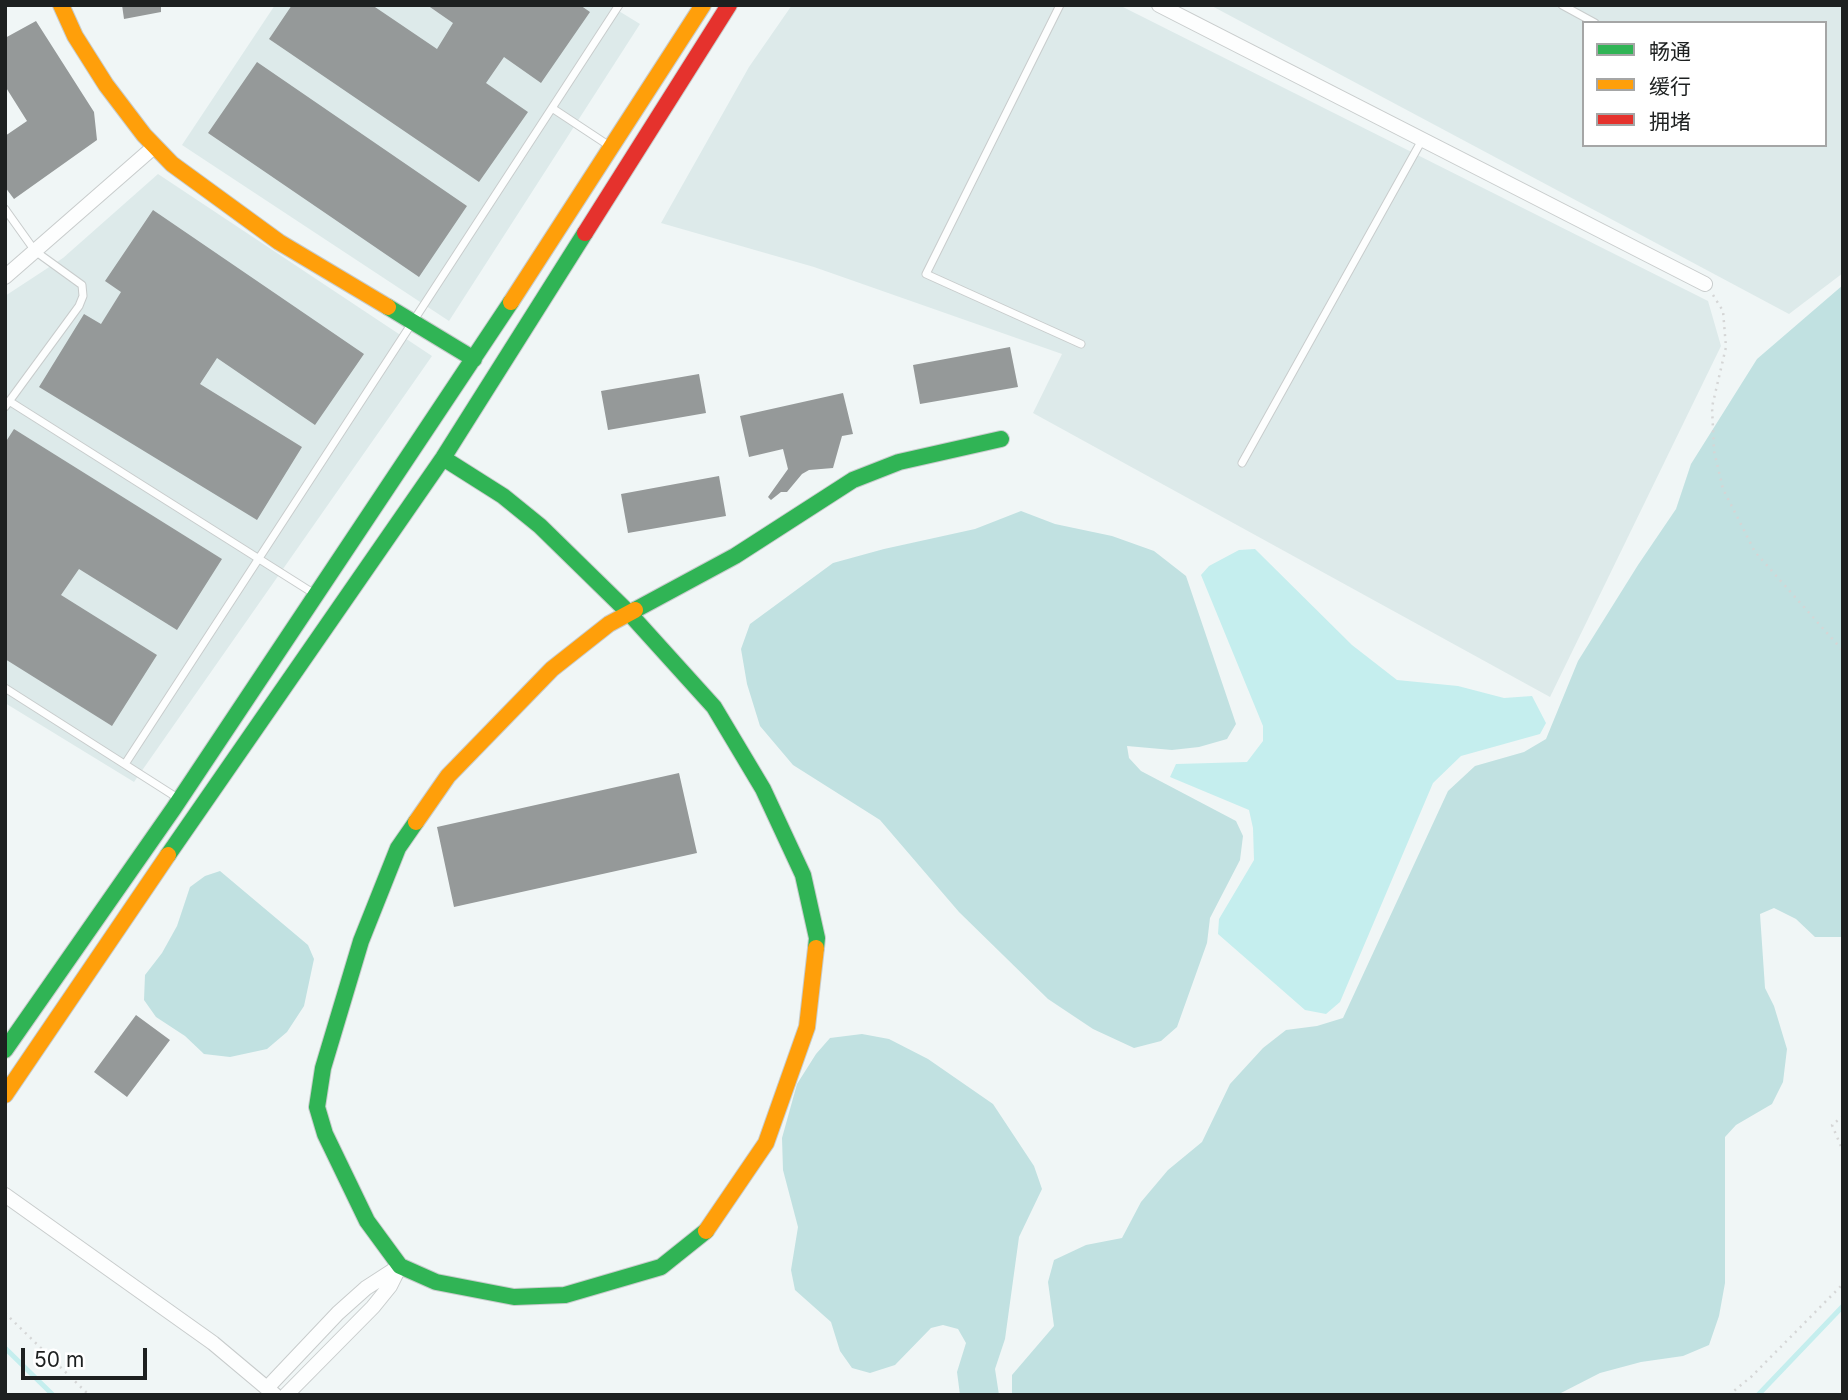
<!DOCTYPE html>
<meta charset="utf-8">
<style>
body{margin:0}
#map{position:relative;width:1848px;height:1400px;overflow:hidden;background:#f0f6f6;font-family:Inter,"Noto Sans SC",sans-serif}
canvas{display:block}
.frame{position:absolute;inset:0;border:7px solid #1d2020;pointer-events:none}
.legend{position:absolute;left:1582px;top:21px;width:245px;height:126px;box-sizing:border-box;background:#fff;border:2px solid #a5a6a6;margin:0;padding:9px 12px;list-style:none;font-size:21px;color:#1d2020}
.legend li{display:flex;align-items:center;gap:14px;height:35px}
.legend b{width:35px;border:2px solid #a5a6a6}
.scale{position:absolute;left:21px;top:1348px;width:126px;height:32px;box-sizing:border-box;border:4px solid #1d2020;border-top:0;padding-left:9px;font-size:21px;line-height:24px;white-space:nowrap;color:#1d2020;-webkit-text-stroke:5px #fff;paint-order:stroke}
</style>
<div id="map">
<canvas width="1848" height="1400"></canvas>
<div class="frame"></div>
<ul class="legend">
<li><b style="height:9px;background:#30b455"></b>畅通</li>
<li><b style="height:9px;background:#ff9f0a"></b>缓行</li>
<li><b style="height:9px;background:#e5322d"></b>拥堵</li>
</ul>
<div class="scale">50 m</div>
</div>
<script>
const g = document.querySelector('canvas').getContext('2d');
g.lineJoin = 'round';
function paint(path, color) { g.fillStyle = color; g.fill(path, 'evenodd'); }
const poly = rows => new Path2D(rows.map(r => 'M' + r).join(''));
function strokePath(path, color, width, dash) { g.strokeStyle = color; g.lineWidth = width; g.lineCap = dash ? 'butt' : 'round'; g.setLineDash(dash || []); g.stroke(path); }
const built = poly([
 [275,5,609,5,640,24,449,321,182,145],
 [792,5,1119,5,1708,301,1721,346,1550,697,1033,413,1062,354,814,267,661,223,749,67],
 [1210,5,1843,5,1843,273,1789,314],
 [1584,23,1825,23,1825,145,1584,145],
 [158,174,432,356,134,782,5,703,5,296,63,258]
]);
const forest = poly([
 [1843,285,1843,937,1815,937,1796,919,1774,908,1760,914,1765,988,1774,1006,1787,1049,1783,1082,1772,1104,1736,1125,1725,1137,1725,1283,1719,1316,1709,1345,1683,1356,1641,1362,1600,1373,1557,1395,1012,1395,1012,1375,1054,1326,1048,1282,1054,1260,1086,1245,1122,1238,1141,1202,1168,1170,1202,1142,1230,1084,1263,1048,1286,1030,1317,1026,1343,1018,1448,791,1475,766,1524,752,1546,739,1578,661,1638,565,1676,509,1691,464,1757,359],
 [1021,511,1055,524,1112,536,1154,551,1186,576,1236,724,1227,739,1199,747,1172,750,1127,746,1129,758,1141,771,1236,821,1243,836,1240,860,1210,918,1207,943,1177,1027,1161,1041,1134,1048,1093,1029,1048,999,959,912,880,820,793,765,760,726,747,684,741,649,750,624,833,563,884,549,975,529],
 [220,871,308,945,314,959,304,1006,287,1032,267,1049,230,1057,204,1054,185,1036,156,1017,144,1000,145,975,162,953,177,926,190,887,205,876],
 [862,1034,889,1039,928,1059,993,1104,1034,1166,1042,1189,1019,1237,1005,1339,995,1369,999,1395,960,1395,957,1372,966,1343,958,1329,943,1325,931,1328,895,1365,870,1373,852,1368,840,1351,831,1322,795,1290,791,1270,798,1227,783,1170,782,1138,797,1084,816,1054,830,1038]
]);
const water = poly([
 [1255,549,1352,645,1397,680,1458,686,1504,698,1532,696,1546,723,1540,734,1461,756,1433,783,1340,1002,1326,1014,1305,1010,1218,934,1219,919,1254,860,1253,828,1249,810,1170,777,1176,764,1247,762,1263,741,1263,726,1201,575,1209,566,1239,550]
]);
const stream = poly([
 [5,1348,53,1395],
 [1758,1395,1843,1306]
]);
const building = poly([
 [122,5,161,5,161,12,124,19],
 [292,5,372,5,437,49,453,23,427,5,580,5,590,12,541,83,504,57,486,83,528,112,479,182,269,39],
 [36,21,94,112,97,140,14,199,5,187,5,136,27,121,5,86,5,38],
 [257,62,467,206,419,277,208,133],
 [153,210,364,354,315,425,217,358,200,384,302,447,257,520,39,387,84,314,101,324,121,292,105,281],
 [1010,347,1018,387,920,404,913,365],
 [699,374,706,413,608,430,601,391],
 [843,393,853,434,842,436,833,468,809,470,802,474,787,492,781,492,771,500,768,497,788,469,783,449,749,457,740,416],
 [14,429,222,559,177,630,79,569,61,595,157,655,112,726,5,659,5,443],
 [719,476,726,516,628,533,621,494],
 [679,773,697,853,454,907,437,827],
 [136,1015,170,1040,127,1097,94,1072]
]);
const path = poly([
 [1713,295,1723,311,1726,347,1712,407,1714,451,1723,489,1755,552,1843,651],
 [1843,1116,1832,1125,1843,1151],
 [5,1313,89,1395],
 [1729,1395,1752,1376,1843,1284]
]);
const lane = poly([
 [1060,5,926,274,1081,344],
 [1562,5,1595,23],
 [552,108,608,145],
 [5,209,35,251,82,285,83,296,79,306,5,407],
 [9,401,313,593],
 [1242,463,1422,140],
 [5,688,176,797],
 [125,764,619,5]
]);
const street = poly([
 [1159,5,1705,284],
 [5,277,155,146],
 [5,1195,213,1343,275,1395],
 [267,1388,338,1313,366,1288,400,1266],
 [286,1395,373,1307,390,1286,400,1266]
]);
const fast = poly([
 [388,307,474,359],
 [443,458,503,496,540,526,629,613,714,707,763,789,803,875,817,938,816,948],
 [635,610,735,556,853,480,899,462,1001,439],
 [416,822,398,848,361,941,323,1068,317,1107,325,1134,367,1221,400,1266,436,1282,514,1297,565,1295,661,1267,706,1231],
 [168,855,443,458,585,233],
 [5,1050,174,808,511,302]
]);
const slow = poly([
 [61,5,75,36,106,85,144,135,172,164,279,242,388,307],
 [511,302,703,5],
 [416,822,448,776,552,669,609,624,635,610],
 [5,1095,168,855],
 [706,1231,766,1143,807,1027,816,948]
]);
const jam = poly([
 [585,233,729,5]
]);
paint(built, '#ddeaea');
paint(forest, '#c1e1e1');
paint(water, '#c5eeee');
strokePath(stream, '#c5eeee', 5);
paint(building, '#959999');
strokePath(lane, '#c8cccc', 9);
strokePath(street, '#c8cccc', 16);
strokePath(fast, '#c8cccc', 18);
strokePath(slow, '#c8cccc', 18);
strokePath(jam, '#c8cccc', 18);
strokePath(path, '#d5d6d6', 2.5, [2, 5]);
strokePath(lane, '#fdfefe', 7);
strokePath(street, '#fdfefe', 14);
strokePath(fast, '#30b455', 16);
strokePath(slow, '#ff9f0a', 16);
strokePath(jam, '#e5322d', 16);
</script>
